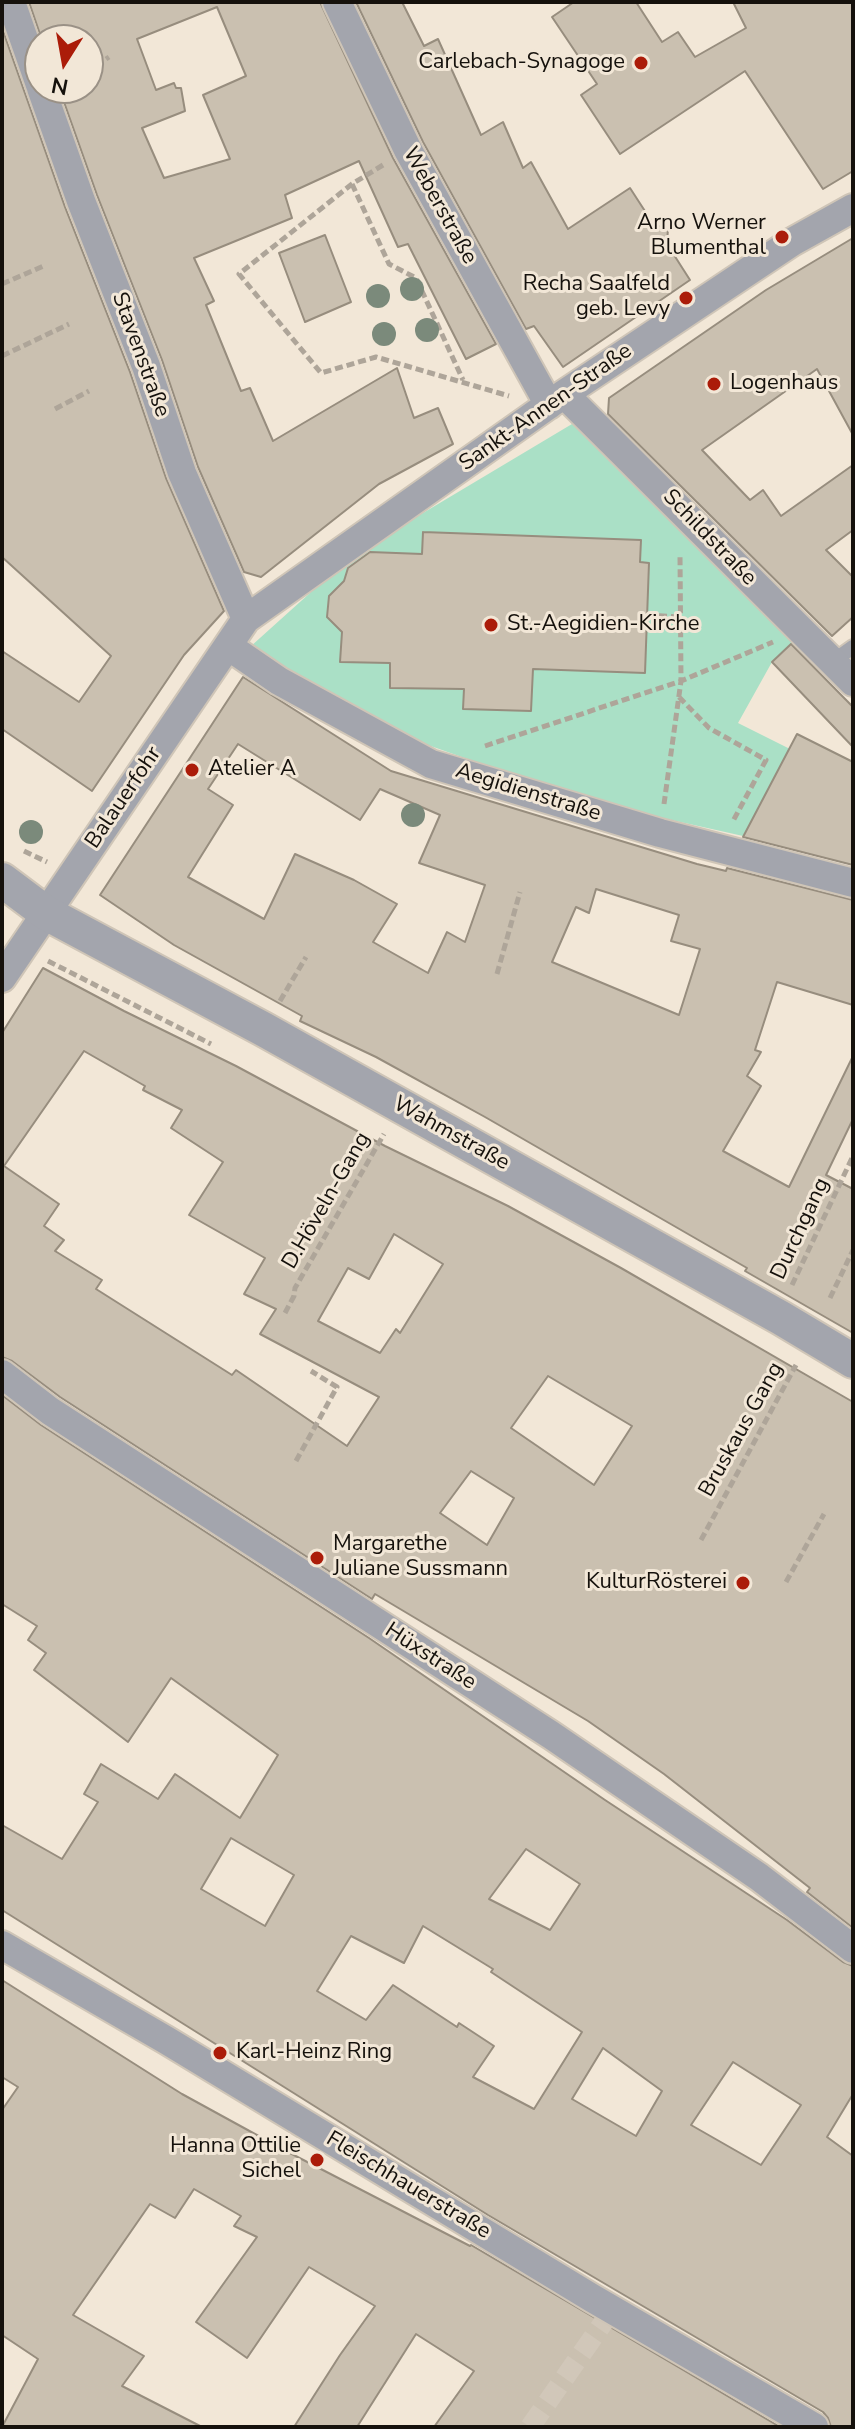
<!DOCTYPE html>
<meta charset="utf-8">
<style>
body{margin:0}
#map{position:relative;width:855px;height:2429px;overflow:hidden;background:#f2e7d7;font-family:"Nunito Sans",sans-serif}
canvas{display:block}
.frame{position:absolute;inset:0;border:4px solid #15110c;pointer-events:none}
.north{position:absolute;left:24px;top:24px;width:80px;height:80px;box-sizing:border-box;background:#f2e7d7;border:2px solid #9a9186;border-radius:50%;rotate:191deg;font-size:22px;font-weight:700;line-height:32px;text-align:center;color:#15110c}
.north::after{content:'';display:block;margin:auto;width:28px;height:36px;background:#ab1c09;clip-path:polygon(50% 0,100% 100%,50% 72%,0 100%)}
</style>
<div id="map">
<canvas width="855" height="2429"></canvas>
<div class="frame"></div>
<div class="north">N</div>
</div>
<script>
const g = document.querySelector('canvas').getContext('2d');
g.lineJoin = 'round';
function paint(path, color) { g.fillStyle = color; g.fill(path, 'evenodd'); }
const poly = rows => new Path2D(rows.map(r => 'M' + r).join(''));
function strokePath(path, color, width, dash) { g.strokeStyle = color; g.lineWidth = width; g.lineCap = dash ? 'butt' : 'round'; g.setLineDash(dash || []); g.stroke(path); }
function write(font, color, halo, rows, align = 'center') {
  g.font = font + ' "Nunito Sans",sans-serif'; g.lineWidth = 6; g.setLineDash([]); g.textBaseline = 'middle'; g.strokeStyle = halo; g.fillStyle = color; for (const [text, x, y, turn = 0] of rows) {
    g.save(); g.translate(x, y); g.rotate((+turn || 0) * Math.PI / 180); g.textAlign = isNaN(turn) ? turn : align; if (halo) g.strokeText(text, 0, 0); g.fillText(text, 0, 0); g.restore();
  }
}
const green = poly([
 [572,424,793,643,772,662,738,723,790,749,743,836,649,815,510,774,425,744,326,693,250,647,351,556]
]);
const building = poly([
 [29,2,320,2,393,158,496,344,466,359,408,244,398,247,359,161,285,195,292,218,194,258,214,301,206,305,241,391,250,388,273,441,397,368,414,418,438,408,453,444,379,484,261,577,244,572,198,467,162,360,97,195,59,88,88,88,88,40,42,40,29,2],
 [217,7,246,76,203,95,230,159,164,178,142,128,185,111,181,88,176,88,174,83,156,90,137,39,217,7],
 [356,2,402,2,424,46,438,39,481,135,503,122,523,168,531,162,568,229,630,188,654,225,668,228,667,244,690,280,563,367,534,326,526,329,423,142,356,2],
 [574,2,636,2,662,42,678,32,695,57,746,28,733,2,853,2,853,171,823,189,745,71,620,154,581,95,597,84,552,17,574,2],
 [2,28,65,207,130,372,166,478,224,611,184,655,92,791,2,729,2,651,79,702,111,656,2,557,2,28],
 [325,235,351,302,305,322,279,253,325,235],
 [853,238,853,435,817,369,702,450,750,500,763,490,781,516,853,465,853,530,826,550,853,577,853,617,832,636,608,414,609,398,766,290,853,238],
 [423,532,641,540,640,562,649,563,645,673,533,669,531,711,463,709,464,689,390,688,390,663,340,662,342,632,327,617,329,596,344,581,348,568,370,552,422,554,423,532],
 [791,644,853,707,853,747,772,662,791,644],
 [243,677,391,771,697,864,726,871,727,868,853,900,853,1005,777,982,755,1050,761,1052,747,1076,761,1086,723,1151,789,1187,853,1056,853,1119,826,1175,853,1189,853,1333,745,1271,747,1268,485,1117,376,1057,300,1021,302,1016,174,945,100,895,243,677],
 [238,744,360,820,380,789,440,815,419,863,485,885,465,942,447,932,428,973,373,942,397,904,354,880,295,854,264,919,188,877,233,805,208,789,238,744],
 [596,889,679,915,671,941,700,949,679,1015,552,962,576,907,589,913,596,889],
 [797,734,853,762,853,865,743,837,797,734],
 [43,968,124,1011,236,1066,385,1146,508,1206,621,1268,853,1402,853,1928,807,1892,810,1888,664,1774,588,1721,375,1594,372,1599,60,1397,12,1361,2,1357,2,1033,43,968],
 [84,1051,145,1086,143,1090,182,1110,171,1128,223,1162,189,1215,265,1258,244,1294,276,1309,260,1334,379,1397,347,1446,236,1370,232,1375,96,1289,102,1280,55,1251,64,1240,44,1226,59,1204,4,1166,84,1051],
 [394,1234,443,1264,400,1333,396,1329,380,1353,318,1321,348,1268,369,1279,394,1234],
 [548,1376,632,1426,594,1485,511,1428,548,1376],
 [471,1471,514,1498,487,1545,440,1513,471,1471],
 [2,1395,41,1425,369,1638,605,1800,787,1920,843,1962,853,1966,853,2094,827,2137,853,2156,853,2427,831,2427,828,2418,823,2412,488,2215,2,1910,2,1825,62,1859,98,1802,84,1794,101,1764,158,1799,175,1774,240,1818,278,1755,171,1678,128,1742,34,1670,46,1653,28,1640,37,1626,2,1604,2,1395],
 [231,1838,294,1875,265,1926,201,1889,231,1838],
 [526,1849,580,1884,550,1930,489,1899,526,1849],
 [423,1926,493,1969,491,1972,582,2032,534,2109,473,2077,494,2046,459,2023,457,2027,393,1985,366,2020,317,1991,351,1936,404,1963,423,1926],
 [603,2048,662,2091,636,2136,572,2099,603,2048],
 [733,2062,801,2105,761,2165,691,2125,733,2062],
 [2,1980,182,2094,286,2151,470,2246,471,2245,780,2427,434,2427,474,2371,416,2334,357,2427,294,2427,340,2355,375,2306,309,2267,247,2358,196,2322,257,2237,234,2226,241,2216,194,2189,175,2218,150,2204,73,2315,144,2356,122,2386,202,2427,2,2427,38,2359,2,2335,2,2110,18,2087,2,2077,2,1980]
]);
const pedestrianTunnel = poly([
 [530,2427,613,2309]
]);
const path = poly([
 [106,59,109,57],
 [383,165,352,184,239,274,321,373,376,357,509,396],
 [352,184,389,264,416,278,463,380],
 [2,284,46,265],
 [2,356,69,324],
 [55,409,89,391],
 [647,615,680,617],
 [679,697,709,728,766,760,733,821],
 [485,746,681,681,773,642],
 [664,804,681,681,680,555],
 [24,851,47,862],
 [48,961,211,1044],
 [497,974,520,892],
 [280,1001,306,957],
 [792,1285,853,1156],
 [830,1298,853,1250],
 [285,1313,294,1296,295,1288,384,1134],
 [296,1461,337,1387,311,1371],
 [701,1540,796,1365],
 [786,1582,824,1514]
]);
const service = poly([
 [832,662,853,647]
]);
const minor = poly([
 [11,2,40,85],
 [337,2,408,150,549,405],
 [41,88,81,201,146,366,182,473,246,619],
 [564,394,853,682],
 [228,646,279,681,431,764,660,833,853,883],
 [2,978,246,619,564,394,792,242,853,208],
 [2,1374,50,1411,551,1735,759,1877,853,1949],
 [2,1945,166,2040,592,2298,814,2427]
]);
const tertiary = poly([
 [2,880,46,913,263,1029,781,1318,853,1361]
]);
const trees = [
 [412,289],
 [378,296],
 [427,330],
 [384,334],
 [413,815],
 [31,832]
];
const markers = [
 [641,63,8,"#ab1c09"],
 [782,237,8,"#ab1c09"],
 [686,298,8,"#ab1c09"],
 [714,384,8,"#ab1c09"],
 [491,625,8,"#ab1c09"],
 [192,770,8,"#ab1c09"],
 [317,1558,8,"#ab1c09"],
 [743,1583,8,"#ab1c09"],
 [220,2053,8,"#ab1c09"],
 [317,2160,8,"#ab1c09"]
];
const poiNames = [
 ["Carlebach-Synagoge",625,63],
 ["Arno Werner",766,224],
 ["Blumenthal",766,249],
 ["Recha Saalfeld",670,285],
 ["geb. Levy",670,310],
 ["Logenhaus",730,384,"left"],
 ["St.-Aegidien-Kirche",507,625,"left"],
 ["Atelier A",208,770,"left"],
 ["Margarethe",333,1545,"left"],
 ["Juliane Sussmann",333,1570,"left"],
 ["KulturRösterei",727,1583],
 ["Karl-Heinz Ring",236,2053,"left"],
 ["Hanna Ottilie",301,2147],
 ["Sichel",301,2172]
];
const streetNames = [
 ["Weberstraße",439,206,61],
 ["Stavenstraße",140,355,70],
 ["Sankt-Annen-Straße",546,408,-35],
 ["Schildstraße",709,538,46],
 ["Aegidienstraße",528,793,17],
 ["Balauerfohr",124,798,-56],
 ["Wahmstraße",451,1134,29],
 ["D.Höveln-Gang",327,1201,-60],
 ["Durchgang",801,1229,-65],
 ["Bruskaus Gang",742,1430,-61],
 ["Hüxstraße",430,1657,33],
 ["Fleischhauerstraße",408,2186,31]
];
paint(green, '#aae0c6');
paint(building, '#cac0b0');
strokePath(building, '#978d7e', 2);
strokePath(pedestrianTunnel, '#d1c7b9', 20, [20, 10]);
strokePath(service, '#cfc5b7', 18);
strokePath(minor, '#cfc5b7', 32);
strokePath(tertiary, '#cfc5b7', 38);
strokePath(path, '#aea599', 5, [8, 4]);
strokePath(service, '#a3a5ad', 14);
strokePath(minor, '#a3a5ad', 28);
strokePath(tertiary, '#a3a5ad', 34);
g.fillStyle = '#7b8a7b';
for (const [x, y] of trees) { g.beginPath(); g.arc(x, y, 12, 0, 2 * Math.PI); g.fill(); }
for (const [x, y, r, color] of markers) { const dot = new Path2D(); dot.arc(x, y, r, 0, 2 * Math.PI); g.fillStyle = color; g.fill(dot); strokePath(dot, '#f2e7d7', 3); }
write('22px', '#15110c', '#f2e7d7', poiNames, 'right');
write('22px', '#15110c', '#f2e7d7', streetNames);
</script>
